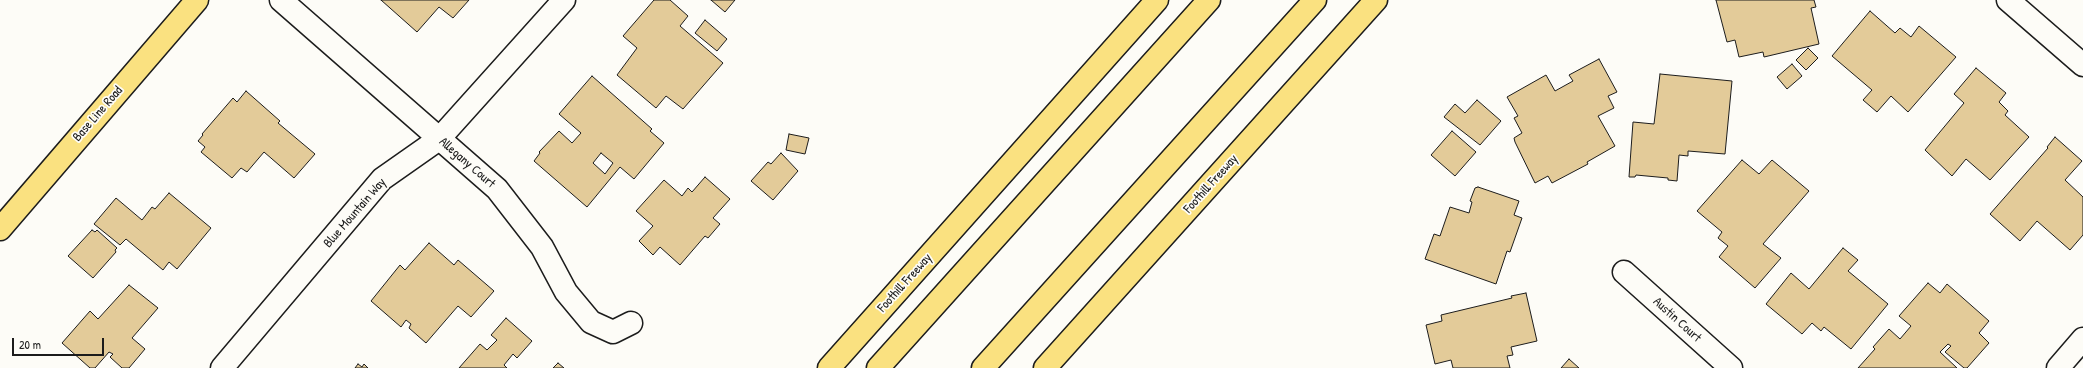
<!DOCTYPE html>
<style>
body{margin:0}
#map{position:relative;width:2083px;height:368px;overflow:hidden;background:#fdfcf7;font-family:"Patrick Hand",sans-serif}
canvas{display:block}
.scale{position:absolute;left:12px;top:338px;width:92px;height:18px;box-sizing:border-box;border:2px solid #1c1c1c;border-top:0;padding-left:5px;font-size:12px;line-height:14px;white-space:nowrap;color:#1c1c1c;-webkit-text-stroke:3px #fdfcf7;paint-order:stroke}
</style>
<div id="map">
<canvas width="2083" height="368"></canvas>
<div class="scale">20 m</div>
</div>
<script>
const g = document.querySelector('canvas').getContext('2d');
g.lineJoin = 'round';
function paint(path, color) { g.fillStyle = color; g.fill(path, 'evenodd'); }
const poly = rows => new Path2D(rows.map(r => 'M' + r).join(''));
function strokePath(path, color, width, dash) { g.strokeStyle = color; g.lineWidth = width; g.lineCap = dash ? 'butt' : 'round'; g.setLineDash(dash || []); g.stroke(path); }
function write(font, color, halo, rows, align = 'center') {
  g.font = font + ' "Patrick Hand",sans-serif'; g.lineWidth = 3.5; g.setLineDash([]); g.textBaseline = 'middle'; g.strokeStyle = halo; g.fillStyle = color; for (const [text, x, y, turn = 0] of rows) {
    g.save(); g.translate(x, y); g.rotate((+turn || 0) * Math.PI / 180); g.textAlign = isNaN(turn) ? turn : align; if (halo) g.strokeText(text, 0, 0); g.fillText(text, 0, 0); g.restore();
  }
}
const building = poly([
 [381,0,469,0,453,18,439,7,417,32,381,0],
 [654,0,670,0,688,16,680,26,723,63,683,109,666,96,656,108,617,75,637,48,623,36,654,0],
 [711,0,735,0,725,12,711,0],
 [1716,0,1814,0,1816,7,1811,8,1819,44,1764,57,1763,52,1739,57,1735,40,1727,42,1716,0],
 [1870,11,1895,33,1900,28,1911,37,1919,26,1956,57,1908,112,1891,96,1877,112,1863,100,1872,90,1832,56,1870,11],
 [705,20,727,39,717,51,695,33,705,20],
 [1808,48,1818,58,1806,70,1796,60,1808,48],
 [1599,59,1617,92,1608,96,1614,108,1598,116,1615,146,1587,162,1588,164,1552,183,1548,176,1535,183,1515,142,1514,138,1522,133,1514,118,1518,116,1507,97,1546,75,1555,91,1573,81,1569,75,1599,59],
 [1792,64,1802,76,1787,89,1777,77,1792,64],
 [1976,68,2006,93,1999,102,2008,111,2005,115,2029,137,1990,180,1966,159,1952,176,1925,150,1964,103,1954,94,1976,68],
 [1660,74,1732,81,1725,154,1688,151,1688,156,1679,155,1677,181,1668,180,1668,178,1636,175,1635,177,1629,177,1633,122,1654,124,1660,74],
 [592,76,652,129,650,131,664,143,634,179,620,167,587,207,534,161,540,153,539,152,559,131,572,143,581,133,559,114,592,76],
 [601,153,613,163,605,174,593,163,601,153],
 [246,91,280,121,278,123,315,154,294,178,264,152,247,172,241,168,232,178,201,152,205,147,198,141,203,135,202,134,233,98,237,102,246,91],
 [1477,100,1501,121,1480,145,1444,117,1455,104,1465,113,1477,100],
 [1452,131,1476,152,1455,176,1431,155,1452,131],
 [789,134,809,138,805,154,786,150,789,134],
 [2055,137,2082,161,2065,180,2083,197,2083,235,2070,250,2037,221,2020,241,1990,214,2048,148,2047,147,2055,137],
 [781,153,798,171,773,200,751,181,768,162,771,164,781,153],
 [1742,160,1759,174,1772,160,1809,191,1763,244,1781,258,1755,288,1719,257,1728,246,1718,238,1722,232,1697,211,1742,160],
 [705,177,730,199,713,218,720,224,708,238,705,236,680,265,660,247,653,255,639,241,653,226,636,211,664,180,682,196,688,188,692,192,705,177],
 [1478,187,1519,201,1514,215,1522,218,1510,252,1507,251,1496,284,1425,259,1434,234,1440,236,1450,207,1469,213,1472,202,1470,201,1475,188,1478,187],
 [169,193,211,228,177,269,169,262,163,270,126,239,120,245,94,224,116,198,142,220,152,207,155,209,169,193],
 [92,230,95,232,97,230,117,248,115,250,116,252,93,278,68,256,92,230],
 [429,243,454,265,458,260,494,291,471,317,458,306,426,343,409,328,411,324,406,320,401,327,371,301,400,265,405,270,429,243],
 [1843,248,1858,260,1848,271,1888,304,1851,349,1824,327,1821,331,1812,323,1802,334,1766,304,1791,273,1809,289,1843,248],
 [1928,283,1940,293,1947,284,1989,321,1979,333,1989,343,1967,368,1964,368,1945,352,1951,346,1948,344,1940,352,1957,368,1858,368,1875,349,1873,347,1889,329,1900,339,1911,326,1899,316,1928,283],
 [129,285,158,308,132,338,145,349,129,368,122,368,110,357,113,354,109,352,95,368,90,368,62,343,90,311,98,319,129,285],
 [1526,293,1537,341,1511,347,1513,355,1507,356,1510,368,1453,368,1451,360,1435,364,1426,325,1442,321,1441,315,1512,298,1511,296,1526,293],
 [506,318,532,341,517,358,513,354,504,365,507,368,459,368,480,344,487,350,497,340,491,335,506,318],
 [1569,359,1579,368,1561,368,1569,359],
 [558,363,564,368,553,368,558,363],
 [358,364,362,367,364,364,368,368,355,368,358,364]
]);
const minor = poly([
 [281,0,497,189,542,247,566,292,591,322,613,332,631,323],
 [2008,0,2083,65],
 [1624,272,1731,368],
 [222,368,382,179,439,139,564,0],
 [2058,368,2083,339]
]);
const major = poly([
 [0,229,197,0]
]);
const highway = poly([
 [829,368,1157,0],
 [878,368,1209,0],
 [983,368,1315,0],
 [1045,368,1376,0]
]);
const streetNames = [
 ["Base Line Road",98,114,-49],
 ["Allegany Court",467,163,41],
 ["Foothill Freeway",1211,184,-48],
 ["Blue Mountain Way",355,213,-49],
 ["Foothill Freeway",905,283,-48],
 ["Austin Court",1677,320,42]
];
paint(building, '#e3cb99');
strokePath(building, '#1c1c1c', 1);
strokePath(minor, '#1c1c1c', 25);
strokePath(major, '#1c1c1c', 25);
strokePath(highway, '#1c1c1c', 25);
strokePath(minor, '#fdfcf7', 22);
strokePath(major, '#fae180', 22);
strokePath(highway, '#fae180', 22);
write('13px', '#1c1c1c', '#fdfcf7', streetNames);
</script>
